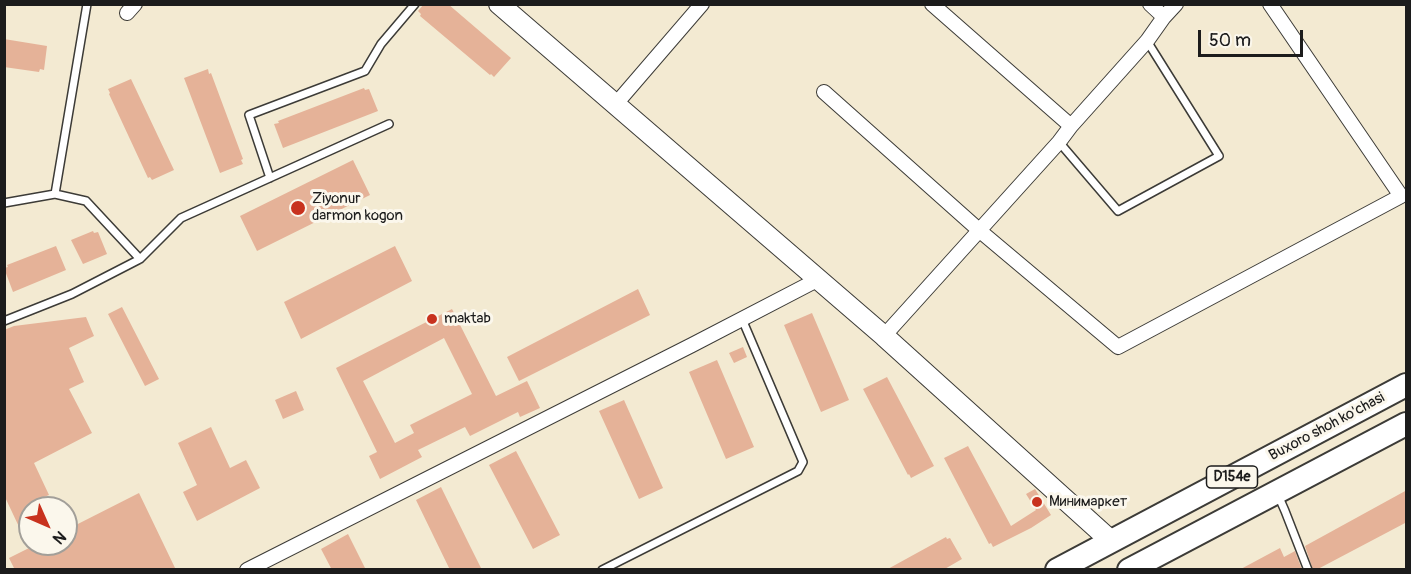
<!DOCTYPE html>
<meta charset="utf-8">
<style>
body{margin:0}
#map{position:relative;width:1411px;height:574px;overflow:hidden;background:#f3ead2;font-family:Pangolin,sans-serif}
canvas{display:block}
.frame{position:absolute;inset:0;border:6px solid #1c1c1c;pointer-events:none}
.north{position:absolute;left:18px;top:496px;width:60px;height:60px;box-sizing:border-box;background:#fbf7ec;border:2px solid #a29f99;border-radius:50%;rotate:135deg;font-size:16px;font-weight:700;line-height:24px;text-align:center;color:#1c1c1c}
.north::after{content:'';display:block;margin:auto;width:21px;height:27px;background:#c8321e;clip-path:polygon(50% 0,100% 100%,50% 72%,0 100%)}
.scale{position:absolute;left:1198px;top:30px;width:105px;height:27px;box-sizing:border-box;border:3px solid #1c1c1c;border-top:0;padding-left:8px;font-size:18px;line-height:21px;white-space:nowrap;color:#1c1c1c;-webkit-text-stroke:4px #fbf7ec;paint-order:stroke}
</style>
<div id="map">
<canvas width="1411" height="574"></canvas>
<div class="frame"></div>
<div class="north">N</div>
<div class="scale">50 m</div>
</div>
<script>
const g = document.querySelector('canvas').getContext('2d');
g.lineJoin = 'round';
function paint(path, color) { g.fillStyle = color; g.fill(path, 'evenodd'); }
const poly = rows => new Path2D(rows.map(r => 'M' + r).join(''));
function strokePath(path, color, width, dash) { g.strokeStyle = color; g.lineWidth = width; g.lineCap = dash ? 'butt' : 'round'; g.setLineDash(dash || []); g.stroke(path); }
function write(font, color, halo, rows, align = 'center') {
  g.font = font + ' Pangolin,sans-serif'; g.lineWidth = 6; g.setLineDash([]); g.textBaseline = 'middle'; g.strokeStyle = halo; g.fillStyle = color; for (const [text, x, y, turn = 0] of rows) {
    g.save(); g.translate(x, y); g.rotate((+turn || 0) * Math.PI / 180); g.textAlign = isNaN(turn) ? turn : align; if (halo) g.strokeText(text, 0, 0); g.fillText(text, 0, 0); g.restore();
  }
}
const building = poly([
 [424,4,448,4,511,58,494,77,491,74,490,75,420,16,421,14,418,11],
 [4,39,47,46,44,70,40,69,39,72,4,67],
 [208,69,209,74,211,73,243,159,241,160,243,164,220,173,184,78],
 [131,79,174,170,152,180,150,177,148,178,109,94,110,93,108,89],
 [364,88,365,90,369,89,378,111,283,148,274,124,279,123,278,121],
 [353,160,370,195,257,251,240,216],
 [93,231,94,233,98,232,107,254,83,264,71,240],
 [56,246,66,270,13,292,4,268,8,267,7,265],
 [395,246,412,281,301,339,284,302],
 [638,289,650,315,519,381,507,357],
 [122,307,159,379,145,386,108,314],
 [452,309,496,396,527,381,540,408,520,417,518,412,470,436,465,427,418,450,422,457,380,479,369,456,377,452,336,368],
 [444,338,472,394,410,425,414,433,395,443,363,381],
 [812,313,849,400,821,412,784,325],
 [86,317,94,336,69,348,84,382,69,389,92,433,34,463,49,495,44,497,49,508,30,508,30,544,66,544,66,530,139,493,176,570,15,570,9,558,29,548,4,495,4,330,14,326],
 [743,347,747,357,734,363,729,353],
 [717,360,754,447,726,459,689,372],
 [887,377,934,466,911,478,909,474,908,475,863,389],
 [296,391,304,410,283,419,275,400],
 [624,400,663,488,639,499,599,411],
 [211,427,230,468,246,460,260,488,197,521,183,492,197,485,178,443],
 [968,446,1011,526,1036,510,1026,494,1035,489,1051,515,1031,528,993,547,991,543,989,544,944,458],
 [516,451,560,535,533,549,489,465],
 [441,487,469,544,482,570,450,570,416,500],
 [1407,490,1407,522,1316,570,1313,570,1305,546],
 [348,534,366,570,332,570,321,549],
 [946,537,947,539,950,538,962,559,943,570,886,570],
 [1280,548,1284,557,1295,551,1302,570,1239,570]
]);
const lane = poly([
 [1059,142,1118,211,1219,156,1147,41],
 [270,178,249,115,365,71,381,44,415,4],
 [55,194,87,4],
 [4,203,55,194,86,201,140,259],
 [4,321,72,294,140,259,181,218,389,124],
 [1278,495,1285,511,1308,570],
 [602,570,798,471,803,462,742,319]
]);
const street = poly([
 [932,4,1071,126],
 [1150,4,1164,17],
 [127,13,135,4],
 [824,92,980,231,1118,347,1401,196,1270,4],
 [615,105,702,4],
 [884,336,1059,142,1071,126,1147,41,1164,17,1176,4],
 [247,570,692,345,817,280]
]);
const secondary = poly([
 [499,4,884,336,1111,541]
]);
const primary = poly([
 [1057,570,1406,385],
 [1129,570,1406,424]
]);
const markers = [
 [298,208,8,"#c8321e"],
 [432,319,6,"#c8321e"],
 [1037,502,6,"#c8321e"]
];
const shields = [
 [1232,477,51]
];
const shieldNames = [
 ["D154e",1232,477]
];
const poiNames = [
 ["Ziyonur",312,199],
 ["darmon kogon",312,216],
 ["maktab",444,319],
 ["Минимаркет",1049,502]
];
const streetNames = [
 ["Buxoro shoh ko'chasi",1327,427,-28]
];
paint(building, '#e5b298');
strokePath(lane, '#3c3b37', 10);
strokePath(street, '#3c3b37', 16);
strokePath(secondary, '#3c3b37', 22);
strokePath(primary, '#3c3b37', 26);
strokePath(lane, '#fff', 7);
strokePath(street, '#fff', 14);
strokePath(secondary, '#fff', 20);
strokePath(primary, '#fff', 22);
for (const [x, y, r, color] of markers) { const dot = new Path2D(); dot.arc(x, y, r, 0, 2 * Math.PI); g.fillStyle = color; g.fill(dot); strokePath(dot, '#fbf7ec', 2); }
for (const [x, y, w] of shields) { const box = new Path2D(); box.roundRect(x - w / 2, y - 11, w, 22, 4.5); g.fillStyle = '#fbf7ec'; g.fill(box); strokePath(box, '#1c1c1c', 1.5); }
write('bold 14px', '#1c1c1c', null, shieldNames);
write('15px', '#1c1c1c', '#fbf7ec', poiNames, 'left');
write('15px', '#1c1c1c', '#fbf7ec', streetNames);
</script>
